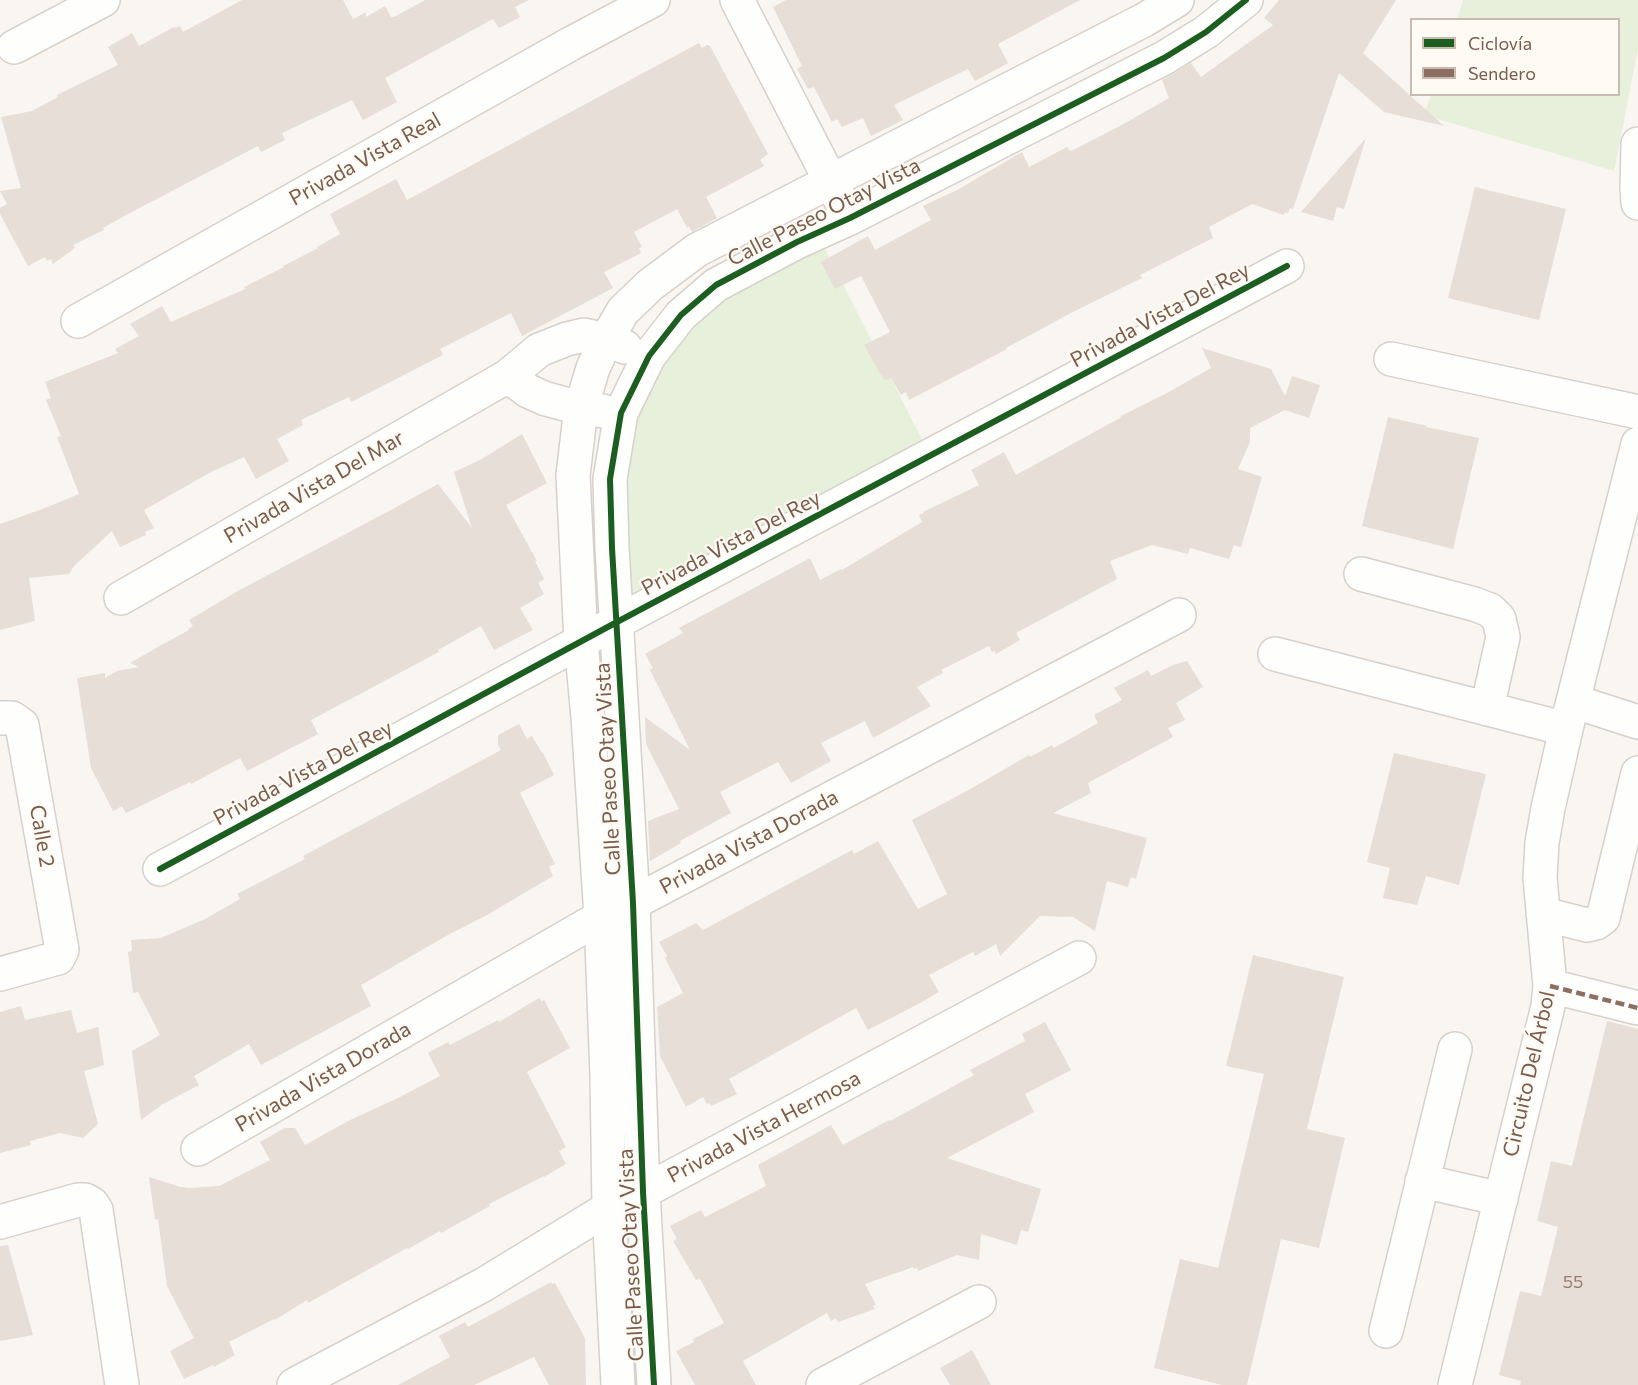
<!DOCTYPE html>
<meta charset="utf-8">
<style>
body{margin:0}
#map{position:relative;width:1638px;height:1385px;overflow:hidden;background:#f9f5f0;font-family:Commissioner,sans-serif}
canvas{display:block}
.legend{position:absolute;left:1410px;top:18px;width:210px;height:78px;box-sizing:border-box;background:#fffaf3;border:2px solid #cabbb1;margin:0;padding:8px 10px;list-style:none;font-size:18px;color:#7a5c4d}
.legend li{display:flex;align-items:center;gap:12px;height:30px}
.legend b{width:30px;border:2px solid #cabbb1}
</style>
<div id="map">
<canvas width="1638" height="1385"></canvas>
<ul class="legend">
<li><b style="height:8px;background:#1b5e20"></b>Ciclovía</li>
<li><b style="height:8px;background:#8d6e63"></b>Sendero</li>
</ul>
</div>
<script>
const g = document.querySelector('canvas').getContext('2d');
g.lineJoin = 'round';
function paint(path, color) { g.fillStyle = color; g.fill(path, 'evenodd'); }
const poly = rows => new Path2D(rows.map(r => 'M' + r).join(''));
function strokePath(path, color, width, dash) { g.strokeStyle = color; g.lineWidth = width; g.lineCap = dash ? 'butt' : 'round'; g.setLineDash(dash || []); g.stroke(path); }
function write(font, color, halo, rows, align = 'center') {
  g.font = font + ' Commissioner,sans-serif'; g.lineWidth = 4.5; g.setLineDash([]); g.textBaseline = 'middle'; g.strokeStyle = halo; g.fillStyle = color; for (const [text, x, y, turn = 0] of rows) {
    g.save(); g.translate(x, y); g.rotate((+turn || 0) * Math.PI / 180); g.textAlign = isNaN(turn) ? turn : align; if (halo) g.strokeText(text, 0, 0); g.fillText(text, 0, 0); g.restore();
  }
}
const green = poly([
 [1463,0,1638,0,1638,49,1614,171,1424,115,1431,95,1618,94,1618,20,1457,19],
 [819,237,933,461,617,622,610,479,681,315]
]);
const building = poly([
 [242,0,343,0,353,19,366,12,366,17,385,6,391,17,394,17,425,0,529,0,515,7,520,17,499,28,493,19,385,78,397,102,363,120,352,100,282,133,285,140,261,152,258,146,126,215,103,228,104,230,73,245,75,248,53,264,51,259,47,261,45,257,28,266,0,214,0,208,7,204,0,191,21,188,1,117,32,111,58,97,57,95,118,65,108,47,132,33,139,46,174,27,175,28,180,26,183,32],
 [786,0,1080,0,998,44,1008,63,975,81,968,69,894,105,903,120,871,136,863,118,842,127,837,119,832,122,814,87,808,89,797,69,802,66,773,7],
 [1279,0,1396,0,1363,53,1444,126,1384,112,1339,73,1293,209,1290,208,1288,213,1285,212,1284,215,1252,204,1209,227,1213,238,1140,275,1142,278,1071,313,1006,348,1007,349,909,400,906,392,901,395,891,378,884,380,864,345,890,332,861,276,835,289,821,262,868,236,875,250,931,220,923,206,959,189,1022,152,1029,167,1067,147,1069,150,1071,151,1120,126,1169,98,1162,80,1191,63,1201,77,1273,25,1264,18],
 [699,43,702,48,707,45,710,46,768,154,760,160,764,166,706,197,717,218,692,232,689,226,687,228,677,209,634,232,642,247,639,248,641,253,604,272,613,288,522,336,511,313,440,349,443,354,441,356,351,402,349,397,301,420,303,425,277,439,289,461,256,479,244,457,211,472,144,510,154,528,145,532,146,535,120,547,112,531,74,566,69,574,29,578,35,621,0,630,0,524,45,508,79,494,57,437,61,436,46,400,51,398,45,382,118,353,115,349,139,336,130,324,162,306,171,322,245,289,244,287,284,267,283,266,318,248,317,247,340,234,330,214,396,179,407,200],
 [1366,138,1344,209,1337,207,1333,221,1301,212],
 [1475,187,1566,209,1539,320,1448,298],
 [1202,348,1271,369,1285,396,1292,376,1320,385,1309,418,1285,410,1250,428,1250,442,1238,469,1262,477,1241,547,1234,545,1229,559,1190,548,1188,554,1152,545,1110,561,1117,579,1016,633,1020,640,996,654,994,651,992,652,989,646,941,670,943,673,917,687,931,706,873,738,865,721,821,743,831,761,791,783,778,762,720,792,731,813,680,841,681,843,650,861,648,821,679,809,646,744,645,717,690,750,650,670,653,668,645,654,683,633,679,628,810,558,820,580,841,569,842,570,922,522,919,515,924,513,923,512,979,485,971,470,1004,452,1016,475,1120,418,1121,416,1167,393,1211,368],
 [1388,417,1427,426,1426,427,1479,438,1453,549,1362,526],
 [522,434,547,483,506,505,537,561,535,561,544,579,538,583,544,594,520,608,533,630,494,650,481,626,438,650,439,652,311,720,318,734,247,771,240,758,191,784,190,782,126,813,122,806,113,811,91,768,77,678,105,673,105,678,117,671,139,667,130,663,156,648,189,630,188,629,193,626,189,620,236,592,389,511,438,484,472,528,454,472,480,460],
 [1187,661,1203,687,1176,703,1185,720,1168,728,1173,737,1088,783,1091,793,1053,813,1147,838,1136,879,1131,877,1128,887,1107,881,1095,931,1073,917,1040,916,1000,956,996,944,975,956,973,952,929,975,939,992,922,1002,868,1030,856,1008,729,1079,737,1094,711,1106,709,1103,707,1104,703,1097,686,1107,660,1056,657,1007,683,993,665,958,667,956,659,942,696,923,703,930,852,850,854,854,878,841,918,909,947,894,912,820,965,792,1029,755,1030,757,1052,745,1054,748,1098,723,1094,715,1122,700,1114,688,1148,670,1151,676,1173,665],
 [519,724,527,739,532,736,542,753,543,753,554,775,520,793,555,864,549,867,553,876,487,915,448,935,361,985,371,1006,261,1065,249,1044,194,1076,199,1085,163,1104,141,1120,132,1051,160,1035,138,992,133,993,128,952,132,951,131,940,161,938,205,919,240,899,237,894,305,859,303,856,501,750,498,745,498,735],
 [1394,753,1486,774,1459,885,1426,876,1417,905,1383,898,1390,868,1367,862],
 [1253,955,1344,977,1307,1129,1345,1138,1319,1248,1281,1239,1247,1385,1222,1385,1154,1368,1180,1259,1218,1268,1264,1074,1226,1066],
 [539,998,542,1002,544,1000,570,1048,527,1072,566,1147,559,1151,566,1164,544,1177,544,1176,489,1204,490,1206,441,1233,440,1231,408,1249,407,1248,308,1303,307,1300,275,1320,274,1319,229,1342,235,1355,214,1367,213,1365,184,1379,170,1351,194,1338,167,1286,158,1219,155,1220,149,1177,180,1187,189,1188,219,1186,270,1160,260,1142,285,1128,295,1128,305,1145,348,1121,398,1098,440,1076,428,1053,448,1042,450,1045,498,1020,499,1022],
 [21,1006,25,1020,71,1010,77,1033,98,1027,104,1065,84,1071,98,1124,83,1138,60,1133,30,1141,31,1145,0,1153,0,1012],
 [1607,1021,1638,1029,1638,1385,1520,1385,1521,1381,1499,1375,1520,1291,1541,1296,1558,1227,1537,1221,1551,1161,1572,1166],
 [1045,1022,1071,1070,1025,1094,1034,1112,947,1158,1041,1189,1028,1232,1021,1230,1017,1245,981,1234,979,1260,957,1255,918,1271,917,1268,914,1269,913,1267,865,1284,876,1305,873,1306,875,1309,838,1322,836,1318,831,1321,827,1313,743,1361,756,1385,695,1385,676,1351,694,1342,693,1339,724,1323,700,1279,696,1280,673,1241,677,1239,670,1226,701,1210,705,1217,766,1186,758,1165,831,1125,843,1145,889,1120,890,1121,974,1075,970,1070,1025,1041,1022,1034],
 [8,1245,33,1335,0,1341,0,1246],
 [551,1282,552,1284,555,1283,585,1338,586,1385,549,1385,534,1357,474,1385,398,1385,450,1357,439,1336,465,1322,468,1327],
 [972,1350,991,1385,950,1385,940,1368]
]);
const minor = poly([
 [737,0,841,201],
 [14,47,103,0],
 [1638,144,1637,188,1638,203],
 [78,321,572,43,653,0],
 [1391,359,1638,412],
 [508,376,528,391,546,399,581,408,603,411],
 [1361,574,1474,604,1490,610,1499,619,1503,637,1487,709],
 [121,598,508,376,539,350,567,339,584,335,606,340,625,347],
 [1275,654,1566,729],
 [1573,701,1638,722],
 [0,718,12,718,22,725,62,950,58,958,0,974],
 [160,869,617,622,1287,266],
 [1543,914,1587,925,1596,923,1603,918,1638,773],
 [1550,986,1638,1008],
 [198,1149,601,917,633,903,1179,615],
 [1422,1181,1501,1199],
 [0,1222,78,1200,85,1200,92,1204,96,1210,122,1385],
 [1386,1331,1455,1049],
 [294,1385,483,1285,609,1208,643,1192,1079,958],
 [618,1385,609,1208,607,1075,601,917,588,717,581,642,573,475,581,408,593,368,606,340,623,311,650,285,697,250,1144,20,1177,0],
 [654,1385,643,1192,633,903,612,548,610,479,621,413,649,356,681,315,716,285,797,242,850,218,1164,58,1206,32,1246,0],
 [823,1385,979,1302],
 [1455,1385,1548,1006,1550,986,1540,878,1542,843,1548,808,1566,729,1638,444]
]);
const quiet = poly([
 [1550,986,1638,1008]
]);
const cycleway = poly([
 [160,869,617,622,1287,266],
 [654,1385,643,1192,633,903,612,548,610,479,621,413,649,356,681,315,716,285,797,242,850,218,1164,58,1206,32,1246,0]
]);
const numberNames = [
 ["55",1573,1282]
];
const streetNames = [
 ["Privada Vista Real",365,159,-29],
 ["Calle Paseo Otay Vista",824,212,-27],
 ["Privada Vista Del Rey",1160,315,-28],
 ["Privada Vista Del Mar",314,487,-30],
 ["Privada Vista Del Rey",731,543,-28],
 ["Calle Paseo Otay Vista",608,769,-93],
 ["Privada Vista Del Rey",303,773,-28],
 ["Calle 2",42,836,80],
 ["Privada Vista Dorada",749,842,-28],
 ["Circuito Del Árbol",1529,1074,-77],
 ["Privada Vista Dorada",323,1077,-30],
 ["Privada Vista Hermosa",764,1127,-28],
 ["Calle Paseo Otay Vista",631,1255,-93]
];
paint(green, '#e7f0db');
paint(building, '#e6ded7');
strokePath(minor, '#d7d1cb', 36);
strokePath(minor, '#fefefd', 33);
strokePath(quiet, '#8d6e63', 4.5, [9, 4.5]);
strokePath(cycleway, '#1b5e20', 6);
write('18px', '#977e72', null, numberNames);
write('21px', '#7a5c4d', '#fffaf3', streetNames);
</script>
